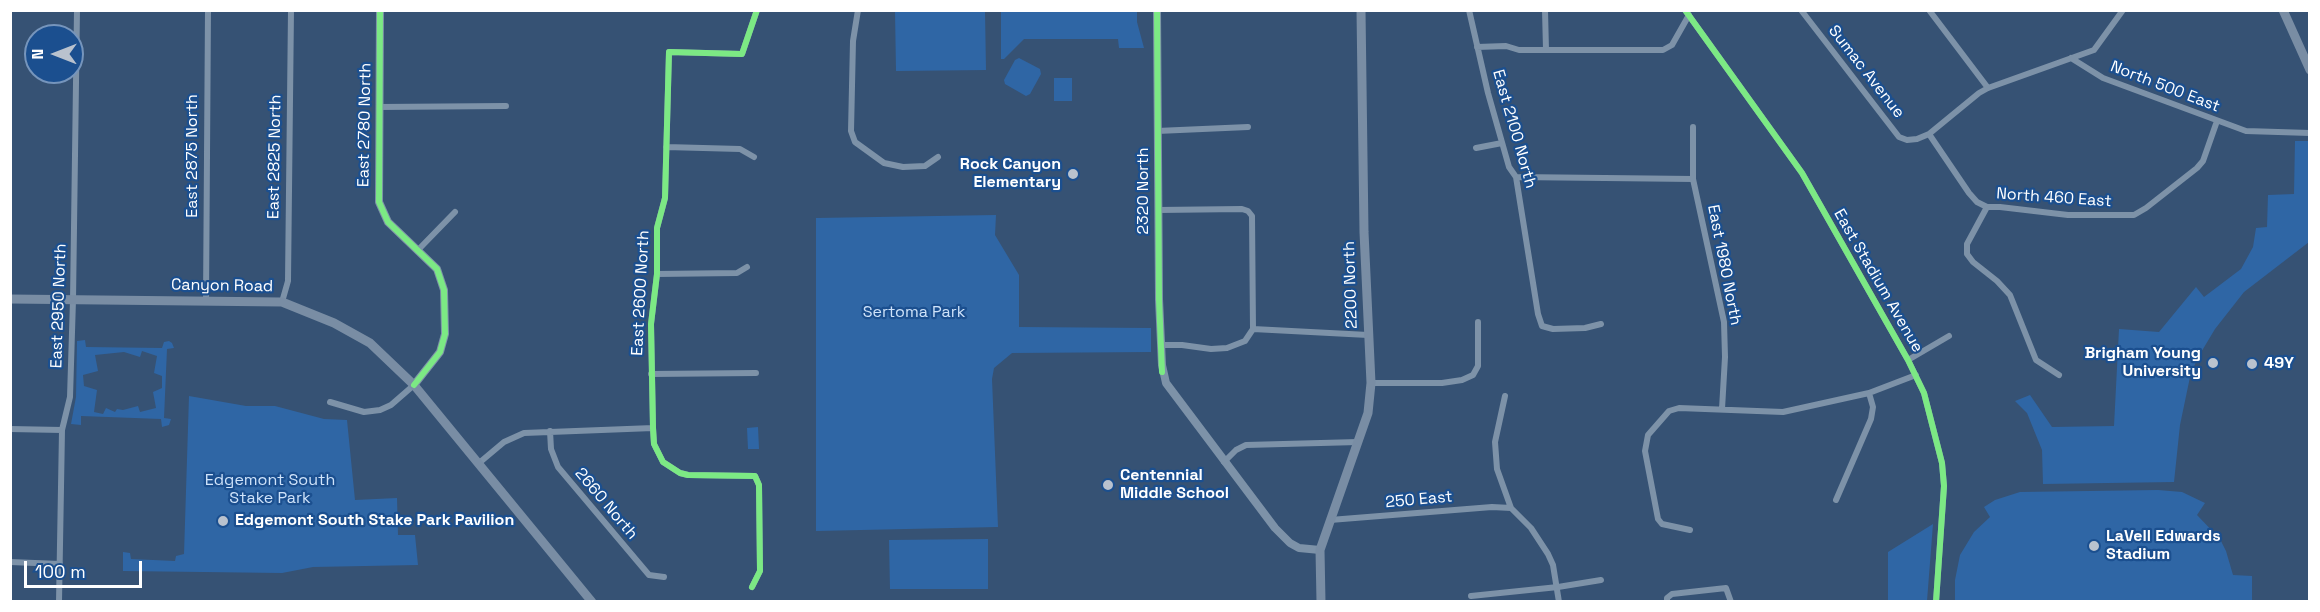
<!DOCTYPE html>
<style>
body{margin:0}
#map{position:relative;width:2320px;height:612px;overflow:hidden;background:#365274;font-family:"Space Grotesk",sans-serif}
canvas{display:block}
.frame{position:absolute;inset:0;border:12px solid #fff;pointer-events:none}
.north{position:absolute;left:24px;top:24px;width:60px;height:60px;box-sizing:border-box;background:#1b4f8f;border:2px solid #7695bc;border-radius:50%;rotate:270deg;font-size:16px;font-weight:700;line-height:24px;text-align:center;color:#fff}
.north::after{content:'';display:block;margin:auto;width:21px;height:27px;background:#b9c2ce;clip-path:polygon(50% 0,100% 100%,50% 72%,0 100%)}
.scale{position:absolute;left:24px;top:561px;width:118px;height:27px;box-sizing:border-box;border:3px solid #fff;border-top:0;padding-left:8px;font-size:18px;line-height:21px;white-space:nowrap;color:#fff;-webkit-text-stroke:4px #1b4f8f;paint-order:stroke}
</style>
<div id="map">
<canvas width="2320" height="612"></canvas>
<div class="frame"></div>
<div class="north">N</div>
<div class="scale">100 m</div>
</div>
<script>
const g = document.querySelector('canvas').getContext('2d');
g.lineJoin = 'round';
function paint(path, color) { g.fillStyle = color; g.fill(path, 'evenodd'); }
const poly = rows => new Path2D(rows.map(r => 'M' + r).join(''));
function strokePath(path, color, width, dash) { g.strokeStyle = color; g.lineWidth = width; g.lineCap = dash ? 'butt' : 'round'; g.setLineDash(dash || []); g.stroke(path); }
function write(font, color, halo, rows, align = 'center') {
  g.font = font + ' "Space Grotesk",sans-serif'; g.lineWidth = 4.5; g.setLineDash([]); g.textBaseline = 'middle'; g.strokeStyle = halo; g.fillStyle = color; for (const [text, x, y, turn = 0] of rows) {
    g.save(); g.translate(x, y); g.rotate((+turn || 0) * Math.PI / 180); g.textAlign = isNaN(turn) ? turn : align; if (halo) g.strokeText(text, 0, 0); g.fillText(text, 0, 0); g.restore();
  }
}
const green = poly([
 [895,11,985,11,986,70,896,71],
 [1001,11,1137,11,1137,22,1144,48,1119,48,1118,39,1024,39,1004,59,1001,59],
 [1019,58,1040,69,1041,74,1030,94,1026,96,1005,84,1004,80,1015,60],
 [1054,78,1072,78,1072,101,1054,101],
 [2295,141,2309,141,2309,242,2244,292,2215,329,2197,359,2190,377,2180,425,2174,482,2043,484,2042,450,2027,413,2015,401,2030,395,2052,427,2114,426,2119,329,2159,332,2196,287,2204,297,2241,269,2253,247,2256,228,2267,227,2268,195,2294,194],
 [996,215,995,235,1019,275,1019,327,1151,328,1151,352,1012,353,994,368,992,379,998,527,816,531,816,218],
 [85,340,86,347,162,348,164,342,169,341,172,343,174,348,167,349,164,418,171,419,169,425,162,427,161,419,81,416,81,425,71,424,76,397,77,341],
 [142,351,157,356,154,373,162,376,162,388,153,392,156,408,140,412,138,406,123,410,117,409,115,412,106,408,103,414,94,412,97,390,84,386,83,375,98,371,95,355,124,352,140,357],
 [189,396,246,406,275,406,324,419,347,420,355,500,397,498,398,535,415,535,418,565,313,567,282,573,123,571,123,552,130,553,131,559,175,561,176,556,184,554],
 [758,427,759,449,748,449,747,428],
 [2158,490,2182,492,2205,503,2197,515,2220,539,2226,551,2233,575,2252,576,2252,601,1955,601,1955,580,1960,555,1974,532,1990,517,1984,507,1995,500,2020,492],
 [1933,524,1927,601,1888,601,1888,552],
 [988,539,988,589,890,589,889,540]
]);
const minor = poly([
 [858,10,853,41,851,131,855,142,884,163,903,167,925,166,938,157],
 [1469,10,1488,93,1509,167,1516,177,1538,314,1542,326,1553,329,1585,328,1601,324],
 [1545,10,1546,50],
 [1685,10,1802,173,1908,360,1924,393,1942,463,1944,486,1936,602],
 [1801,10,1899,137,1907,140,1917,139,1929,134,1979,93,1988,88,2094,50,2123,10],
 [1929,10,1988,88],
 [1477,47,1506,46,1519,50,1663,50,1672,45,1689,15],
 [2071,58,2103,78,2246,131,2310,133],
 [379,107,506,106],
 [1693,127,1693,179,1724,322,1725,357,1722,409],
 [1157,131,1248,127],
 [1929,134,1969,193,1977,202,1987,207],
 [666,147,740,149,754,157],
 [1476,148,1502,143],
 [1516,177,1693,179],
 [1987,207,2000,207,2068,215,2134,215,2146,208,2197,168,2203,161,2217,121],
 [1987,207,1967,244,1967,254,1973,262,1997,281,2010,295,2036,360,2059,375],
 [1158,210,1242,209,1248,211,1252,216,1253,329],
 [418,250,455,212],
 [657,274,737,273,747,267],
 [206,301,208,10],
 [282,302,288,281,291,10],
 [1253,329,1368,335],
 [1161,345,1182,345,1211,349,1227,348,1245,341,1253,329],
 [1908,360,1949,336],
 [651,374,756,373],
 [1371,383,1442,383,1462,380,1473,375,1478,366,1478,322],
 [1505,396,1495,442,1497,469,1511,508,1531,528,1548,554,1553,565,1559,602],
 [330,402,364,412,380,410,391,405,414,385],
 [10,429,62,430],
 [550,431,551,449,558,467,649,575,664,577],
 [1224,462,1236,450,1246,445,1358,442],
 [479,463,504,442,524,433,653,428],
 [1836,500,1871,419,1873,407,1869,393],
 [1330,520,1492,507,1511,508],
 [1690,530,1662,524,1658,519,1645,451,1648,435,1669,411,1679,408,1783,412,1869,393,1916,375],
 [10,562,60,564],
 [752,587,760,571,759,485,755,476,688,475,680,473,663,462,654,444,653,428,651,324,657,274,657,228,665,198,669,52,742,54,757,10],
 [1471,596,1558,587,1601,580],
 [59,602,62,430,70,397,73,300,77,10],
 [1667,602,1667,598,1672,594,1726,588,1731,602]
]);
const tertiary = poly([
 [380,10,379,202,388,222,437,269,444,290,445,334,440,352,414,385],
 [1157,10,1159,299,1162,365,1166,383,1275,528,1290,543,1299,548,1320,550]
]);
const secondary = poly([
 [2283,10,2310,70],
 [10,299,282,302,334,323,370,343,414,385,592,602],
 [1321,602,1320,550,1368,413,1371,383,1364,232,1361,10]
]);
const cycleway = poly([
 [380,10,379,202,388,222,437,269,444,290,445,334,440,352,414,385],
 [1157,10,1159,299,1162,372],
 [1685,10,1802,173,1908,360,1924,393,1942,463,1944,486,1936,602],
 [752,587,760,571,759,485,755,476,688,475,680,473,663,462,654,444,653,428,651,324,657,274,657,228,665,198,669,52,742,54,757,10]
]);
const markers = [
 [1073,174,6,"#b9c2ce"],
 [2213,363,6,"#b9c2ce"],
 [2252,364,6,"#b9c2ce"],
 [1108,485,6,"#b9c2ce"],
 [223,521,6,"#b9c2ce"],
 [2094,546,6,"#b9c2ce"]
];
const streetNames = [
 ["Sumac Avenue",1866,72,52],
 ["North 500 East",2165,87,21],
 ["East 2780 North",365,125,-89],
 ["East 2100 North",1514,129,74],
 ["East 2875 North",193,156,-90],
 ["East 2825 North",275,157,-89],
 ["2320 North",1144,191,-90],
 ["North 460 East",2054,198,4],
 ["East 1980 North",1724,265,79],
 ["East Stadium Avenue",1878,281,60],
 ["2200 North",1351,285,-92],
 ["Canyon Road",222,286,1],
 ["East 2600 North",641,293,-87],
 ["East 2950 North",59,306,-88],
 ["250 East",1419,500,-5],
 ["2660 North",606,504,50]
];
const poiNames = [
 ["Rock Canyon",1061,165,"right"],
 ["Elementary",1061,183,"right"],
 ["Brigham Young",2201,354,"right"],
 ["University",2201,372,"right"],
 ["49Y",2264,364],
 ["Centennial",1120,476],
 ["Middle School",1120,494],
 ["Edgemont South Stake Park Pavilion",235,521],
 ["LaVell Edwards",2106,537],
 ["Stadium",2106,555]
];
const parkNames = [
 ["Sertoma Park",914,313],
 ["Edgemont South",270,481],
 ["Stake Park",270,499]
];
paint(green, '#2f66a5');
strokePath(minor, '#7d92a8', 6);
strokePath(tertiary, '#7d92a8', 8);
strokePath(secondary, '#798da4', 9);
strokePath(cycleway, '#7ce984', 6);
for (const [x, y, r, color] of markers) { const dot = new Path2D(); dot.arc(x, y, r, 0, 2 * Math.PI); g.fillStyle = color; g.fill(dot); strokePath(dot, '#1b4f8f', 2); }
write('16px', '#fff', '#1b4f8f', streetNames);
write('bold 16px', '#fff', '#1b4f8f', poiNames, 'left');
write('16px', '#cfe3fa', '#1b4f8f', parkNames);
</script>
